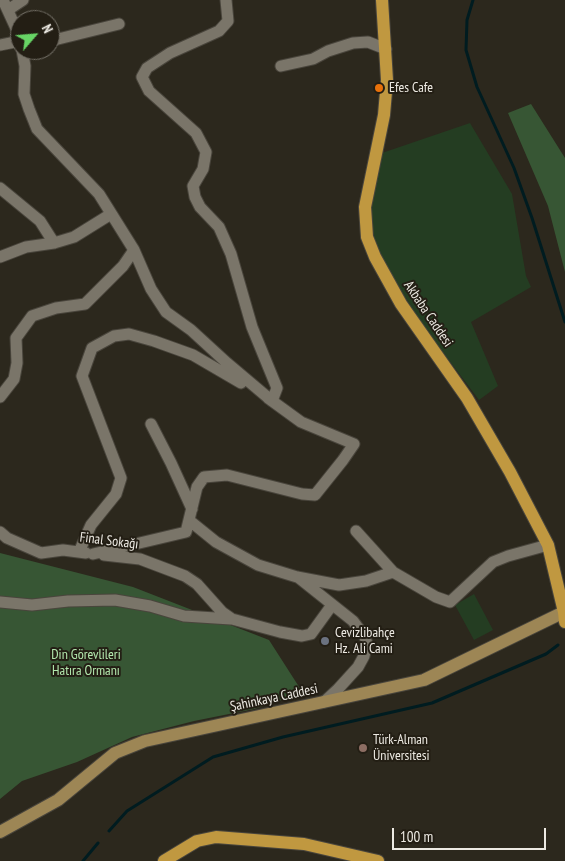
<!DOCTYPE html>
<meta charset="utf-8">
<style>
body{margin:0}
#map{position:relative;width:565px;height:861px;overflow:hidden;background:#2c281d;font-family:"PT Sans Narrow",sans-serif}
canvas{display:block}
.north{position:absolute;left:10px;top:10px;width:50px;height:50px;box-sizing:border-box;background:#231e14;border:1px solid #747067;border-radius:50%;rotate:63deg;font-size:14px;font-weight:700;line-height:20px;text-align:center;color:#edeae3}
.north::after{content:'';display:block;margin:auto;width:18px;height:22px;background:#67d465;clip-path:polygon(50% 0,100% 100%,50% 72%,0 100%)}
.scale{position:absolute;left:392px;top:828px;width:154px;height:22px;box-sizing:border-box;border:2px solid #edeae3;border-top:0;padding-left:6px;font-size:15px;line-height:18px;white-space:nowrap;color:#edeae3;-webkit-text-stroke:4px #231e14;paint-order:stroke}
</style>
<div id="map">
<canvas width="565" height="861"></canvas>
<div class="north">N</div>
<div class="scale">100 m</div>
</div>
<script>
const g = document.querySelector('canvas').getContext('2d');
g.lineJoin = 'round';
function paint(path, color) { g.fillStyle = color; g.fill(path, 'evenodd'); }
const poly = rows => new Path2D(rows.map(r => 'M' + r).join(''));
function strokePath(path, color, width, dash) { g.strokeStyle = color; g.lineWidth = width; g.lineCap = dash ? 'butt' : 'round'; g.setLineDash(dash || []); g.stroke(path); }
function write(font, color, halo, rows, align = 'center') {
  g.font = font + ' "PT Sans Narrow",sans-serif'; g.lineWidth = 4; g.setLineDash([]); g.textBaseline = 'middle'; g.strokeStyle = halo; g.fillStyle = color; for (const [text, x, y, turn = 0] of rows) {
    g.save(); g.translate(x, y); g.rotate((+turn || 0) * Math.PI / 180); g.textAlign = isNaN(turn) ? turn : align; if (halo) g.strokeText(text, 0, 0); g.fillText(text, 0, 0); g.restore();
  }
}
const green = poly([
 [470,123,512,194,526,276,531,287,471,322,498,386,479,400,420,322,376,249,369,212,382,153],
 [474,594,493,630,474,640,455,605]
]);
const forest = poly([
 [531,104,565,158,565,272,548,206,508,113],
 [0,553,133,587,269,640,303,693,254,709,194,721,132,737,77,762,22,781,0,799]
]);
const stream = poly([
 [473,0,467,20,466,50,477,87,514,168,532,218,565,322],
 [109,831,127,811,213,757,283,737,432,703,546,654,558,645],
 [83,861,98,843]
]);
const street = poly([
 [3,0,20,37],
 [8,10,23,0],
 [50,41,119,24],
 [0,45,20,41],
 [22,50,25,66,24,94,29,109,37,129,99,194,134,250,151,289,166,312,191,330,227,363,272,401,277,388,252,327,231,254,219,227,200,207,195,197,193,186,203,169,206,152,196,133,149,91,142,77,147,68,170,53,219,31,228,21,226,0],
 [281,66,313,59,328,51,353,43,368,42,386,49],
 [0,188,40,221,54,243],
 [0,257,26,247,54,243,74,237,111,214],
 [0,397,14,379,17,363,16,338,32,316,56,308,85,304,123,266,134,250],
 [151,424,171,463,192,509],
 [190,521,216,542,258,565,297,577,339,585,366,581,393,572],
 [356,531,393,572,436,597,450,602,493,562,508,556,548,545],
 [0,532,7,538,41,553,63,550,86,553],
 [79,552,91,525,116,494,121,478,82,376,92,348,114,336,129,334,154,341,193,355,241,383],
 [93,554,186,532,197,487,204,477,227,475,302,494,315,495,343,460,354,444,301,422,268,398],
 [104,555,140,559,185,576,197,584,222,612,232,619,280,632,302,636,311,634,332,605],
 [299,578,353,621,365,637,367,644,364,656,358,667,338,689,324,702],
 [0,602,32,605,68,601,115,600,150,606,184,616,231,619]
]);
const secondary = poly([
 [0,832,58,800,115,753,145,741,424,680,564,612]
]);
const primary = poly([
 [382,0,387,80,384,115,365,207,367,237,375,257,401,304,467,398,510,472,548,545,564,612,565,622],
 [164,861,197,841,216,837,304,844,378,861]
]);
const markers = [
 [379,88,5,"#e8710a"],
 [325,641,5,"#6b7280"],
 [363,748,5,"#8d6e63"]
];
const poiNames = [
 ["Efes Cafe",389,88],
 ["Cevizlibahçe",335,633],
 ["Hz. Ali Cami",335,649],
 ["Türk-Alman",373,740],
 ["Üniversitesi",373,756]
];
const streetNames = [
 ["Akbaba Caddesi",428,314,56],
 ["Final Sokağı",109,541,7],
 ["Şahinkaya Caddesi",274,698,-12]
];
const parkNames = [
 ["Din Görevlileri",86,655],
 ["Hatıra Ormanı",86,671]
];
paint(green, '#243d22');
paint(forest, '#375634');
strokePath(stream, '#001c20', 3);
strokePath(street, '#49453c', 13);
strokePath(secondary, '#49453c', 14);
strokePath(primary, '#49453c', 14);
strokePath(street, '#7a7569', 11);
strokePath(secondary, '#9d8655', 12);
strokePath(primary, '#c09840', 12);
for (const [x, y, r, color] of markers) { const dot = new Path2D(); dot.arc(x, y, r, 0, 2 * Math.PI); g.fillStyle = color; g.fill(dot); strokePath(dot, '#231e14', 2); }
write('14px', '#edeae3', '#231e14', poiNames, 'left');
write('14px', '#edeae3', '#231e14', streetNames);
write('14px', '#b2e7ad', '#231e14', parkNames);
</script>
